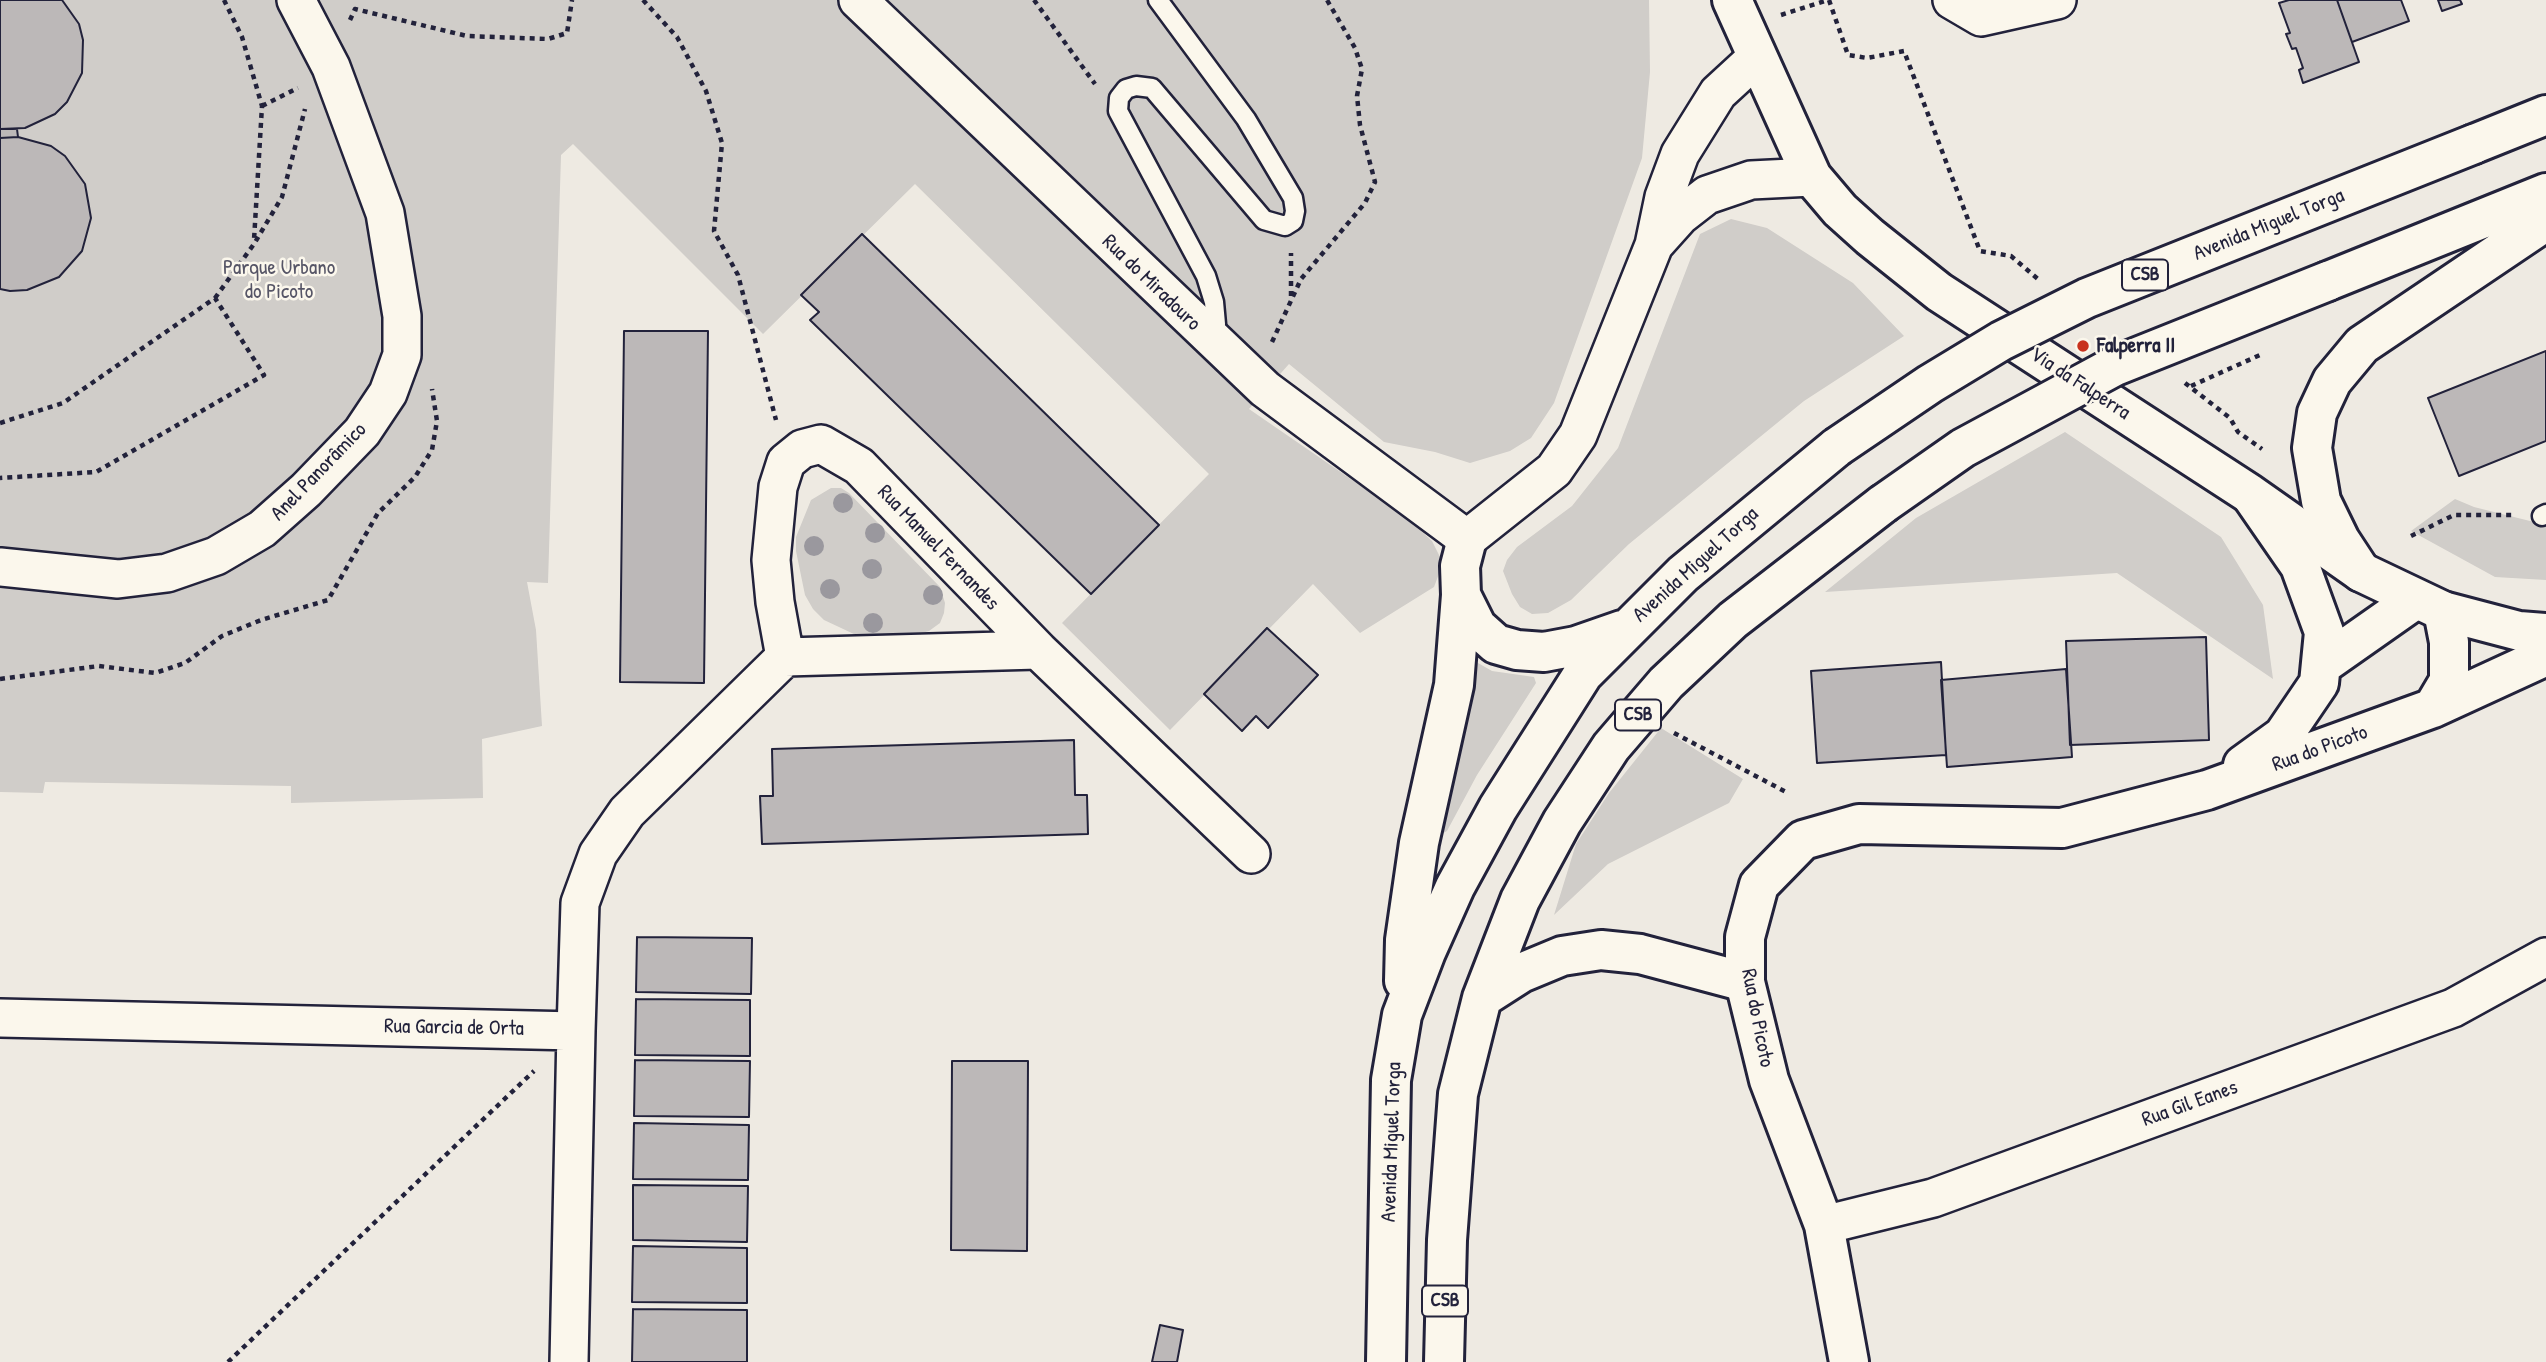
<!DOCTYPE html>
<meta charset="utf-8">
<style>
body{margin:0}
canvas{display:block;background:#eeeae2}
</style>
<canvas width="2546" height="1362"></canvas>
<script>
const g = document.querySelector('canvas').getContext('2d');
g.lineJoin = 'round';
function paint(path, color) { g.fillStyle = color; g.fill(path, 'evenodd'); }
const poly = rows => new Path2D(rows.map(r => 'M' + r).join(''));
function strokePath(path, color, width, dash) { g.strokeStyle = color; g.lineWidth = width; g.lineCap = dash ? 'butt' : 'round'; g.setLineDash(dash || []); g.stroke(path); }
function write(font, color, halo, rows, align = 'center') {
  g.font = font + ' "Patrick Hand",sans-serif'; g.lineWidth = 5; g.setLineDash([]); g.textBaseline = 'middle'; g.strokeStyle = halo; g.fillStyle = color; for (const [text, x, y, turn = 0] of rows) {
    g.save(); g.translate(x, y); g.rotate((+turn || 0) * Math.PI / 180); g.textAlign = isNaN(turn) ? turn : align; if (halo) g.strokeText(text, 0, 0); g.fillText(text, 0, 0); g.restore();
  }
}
const green = poly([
 [0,0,1649,0,1650,72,1642,158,1554,403,1531,438,1510,451,1470,463,1435,452,1384,442,1289,364,1249,409,1406,517,1432,541,1443,563,1434,587,1360,633,1313,584,1170,730,1062,623,1209,474,915,184,763,334,573,144,561,155,548,583,527,582,536,630,542,726,482,739,483,798,291,803,291,786,45,782,43,793,0,792],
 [1731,219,1767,228,1853,283,1904,336,1804,401,1629,544,1571,600,1548,613,1532,614,1520,607,1512,594,1503,571,1507,560,1517,547,1572,506,1618,448,1700,234],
 [2065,432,2221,537,2263,605,2273,679,2117,573,1825,592,1916,518],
 [831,488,841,488,849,493,940,587,945,603,944,613,940,623,929,631,906,637,856,635,824,620,813,609,805,595,796,551,796,537,811,500],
 [2455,499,2474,507,2546,525,2546,580,2495,577,2411,531],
 [1478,663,1492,671,1534,677,1536,683,1477,775,1447,831,1438,836,1475,664],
 [1661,728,1743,779,1729,803,1608,864,1554,915,1576,844,1609,793]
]);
const building = poly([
 [0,0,62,0,79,24,83,40,82,73,67,102,55,114,25,128,0,129,0,0],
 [2289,0,2337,0,2359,62,2303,83,2299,70,2303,68,2296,48,2292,49,2286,34,2290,33,2279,3,2289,0],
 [2337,0,2401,0,2409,21,2352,42,2337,0],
 [2438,0,2460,0,2462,4,2442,11,2438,0],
 [0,129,17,129,18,137,0,138,0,129],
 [18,137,51,146,65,156,85,184,91,218,82,251,59,277,27,290,10,291,0,289,0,138,18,137],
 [862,234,1159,525,1091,594,810,320,819,312,801,295,862,234],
 [624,331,708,331,704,683,620,682,624,331],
 [2546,351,2546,441,2459,476,2428,398,2546,351],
 [1267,628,1318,675,1268,728,1256,716,1242,731,1204,694,1267,628],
 [2206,637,2209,740,2070,745,2066,641,2206,637],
 [1941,662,1946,755,1817,763,1811,671,1941,662],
 [2066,669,2072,757,1947,767,1941,680,2066,669],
 [1074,740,1075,795,1087,795,1088,834,762,844,760,796,773,796,772,749,1074,740],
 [637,937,752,938,751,994,636,992,637,937],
 [636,999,750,1000,750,1056,635,1055,636,999],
 [635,1060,750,1061,749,1117,634,1116,635,1060],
 [952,1061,1028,1061,1027,1251,951,1250,952,1061],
 [634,1123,749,1125,748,1180,633,1179,634,1123],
 [633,1185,748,1186,747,1242,633,1240,633,1185],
 [633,1246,747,1248,747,1303,632,1302,633,1246],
 [633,1309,747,1310,747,1362,632,1362,633,1309],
 [1160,1325,1183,1330,1177,1362,1152,1362,1160,1325]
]);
const path = poly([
 [224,0,242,37,262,106,254,240],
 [643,0,677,37,706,91,722,143,714,231,738,275,776,420],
 [1034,0,1095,84],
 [1829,0,1848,55,1867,58,1904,51,1980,251,2011,256,2038,279],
 [1781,15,1828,0],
 [350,20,355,9,467,36,548,39,567,33,572,0],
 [262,106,298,88],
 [1291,296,1291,253],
 [215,298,254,244,282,197,305,109],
 [1272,342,1301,279,1365,203,1375,182,1360,125,1357,96,1362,69,1355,48,1327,0],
 [2185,383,2230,418,2238,432,2262,449],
 [2191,386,2260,355],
 [0,423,63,403,215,298,264,375,96,472,0,478],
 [2411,536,2454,515,2513,515],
 [0,679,99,666,155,673,185,663,222,636,261,620,328,600,378,513,415,477,432,450,437,421,432,389],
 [1674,733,1788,793],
 [228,1362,534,1071]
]);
const service = poly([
 [1158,0,1246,119,1293,198,1295,211,1293,221,1285,226,1264,220,1152,88,1136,86,1126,89,1119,98,1118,111,1206,276,1214,302,1216,324,1212,337],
 [2542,516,2546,514]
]);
const minor = poly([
 [858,0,1265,389,1467,539,1554,470,1578,435,1654,245,1664,197,1680,154,1718,93,1756,58],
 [1952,0,1981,17,2057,0],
 [1654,245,1680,216,1707,195,1751,180,1812,177],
 [0,567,118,579,167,573,216,556,262,529,306,490,362,432,388,393,402,355,402,316,385,213,331,67,296,0],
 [1038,650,1251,854],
 [0,1018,576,1031,569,1362],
 [576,1031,580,903,598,854,627,812,785,657,1038,650,859,466,821,444,802,449,786,462,778,487,771,560,775,602,785,657],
 [1824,1225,1933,1198,2453,1008,2546,957]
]);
const tertiary = poly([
 [2322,665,2416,599],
 [2433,708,2449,681,2449,642,2443,611],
 [2243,765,2283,736,2319,683,2324,632,2300,566,2253,498],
 [1849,1362,1824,1225,1769,1080,1745,982,1745,937,1759,885,1803,840,1859,824,2062,828,2207,790,2433,708,2546,656]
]);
const secondary = poly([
 [1732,0,1812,177,1840,210,1870,237,1939,292,2250,494,2361,572,2443,611,2519,631,2546,633]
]);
const trunk = poly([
 [2474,144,2546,115],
 [2328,281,2546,193],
 [2361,572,2340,540,2321,501,2312,448,2317,413,2332,381,2362,345,2546,221],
 [1461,595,1477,627,1496,644,1517,650,1544,652,1576,646,1622,630],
 [1404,981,1405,940,1419,843,1454,685,1461,595,1460,566,1467,539],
 [1482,998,1521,973,1562,956,1601,950,1640,954,1745,982],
 [1386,1362,1391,1080,1402,1015,1426,952,1455,887,1498,808,1583,674,1683,574,1837,447],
 [1444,1362,1447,1240,1458,1094,1482,998,1520,900,1562,822,1611,747,1666,683,1733,620,1883,504]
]);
const trunkBridge = poly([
 [1837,447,1930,384,2001,341,2087,298,2474,144],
 [1883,504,1963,448,2115,366,2328,281]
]);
const trees = [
 [843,503],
 [875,533],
 [814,546],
 [872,569],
 [830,589],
 [933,595],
 [873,623]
];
const markers = [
 [2083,346,7,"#c8321e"]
];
const shields = [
 [2145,275,46],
 [1638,715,46],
 [1445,1301,46]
];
const shieldNames = [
 ["CSB",2145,275],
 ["CSB",1638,715],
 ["CSB",1445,1301]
];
const streetNames = [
 ["Avenida Miguel Torga",2269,225,-22],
 ["Rua do Miradouro",1151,283,44],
 ["Via da Falperra",2080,384,33],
 ["Anel Panorâmico",319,472,-46],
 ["Rua Manuel Fernandes",938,548,46],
 ["Avenida Miguel Torga",1696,565,-42],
 ["Rua do Picoto",2320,749,-20],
 ["Rua do Picoto",1757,1018,79],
 ["Rua Garcia de Orta",454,1028,1],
 ["Rua Gil Eanes",2190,1104,-20],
 ["Avenida Miguel Torga",1392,1142,-88]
];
const parkNames = [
 ["Parque Urbano",279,268],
 ["do Picoto",279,292]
];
const poiNames = [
 ["Falperra II",2097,346]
];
paint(green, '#d0cdc9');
paint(building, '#bcb8b8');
strokePath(building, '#22223b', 2);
strokePath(service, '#22223b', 23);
strokePath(minor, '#22223b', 42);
strokePath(tertiary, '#22223b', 44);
strokePath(secondary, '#22223b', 44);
strokePath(trunk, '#22223b', 44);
strokePath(path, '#22223b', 4.5, [5, 5]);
strokePath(service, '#fbf7ec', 18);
strokePath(minor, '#fbf7ec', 37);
strokePath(tertiary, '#fbf7ec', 38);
strokePath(secondary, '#fbf7ec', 38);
strokePath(trunk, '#fbf7ec', 38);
strokePath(trunkBridge, '#22223b', 44, []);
strokePath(trunkBridge, '#fbf7ec', 38);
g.fillStyle = '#9a989e';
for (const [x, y] of trees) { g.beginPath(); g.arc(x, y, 10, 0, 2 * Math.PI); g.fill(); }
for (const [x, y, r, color] of markers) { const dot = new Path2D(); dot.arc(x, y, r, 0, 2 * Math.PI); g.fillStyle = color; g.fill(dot); strokePath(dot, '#fbf7ec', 2.5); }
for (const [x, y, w] of shields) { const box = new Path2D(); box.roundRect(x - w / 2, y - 15.5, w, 31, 5); g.fillStyle = '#fbf7ec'; g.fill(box); strokePath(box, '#22223b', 2); }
write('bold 19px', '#22223b', null, shieldNames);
write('21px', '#22223b', '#fbf7ec', streetNames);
write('21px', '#565566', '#fbf7ec', parkNames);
write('bold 21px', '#22223b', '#fbf7ec', poiNames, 'left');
</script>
